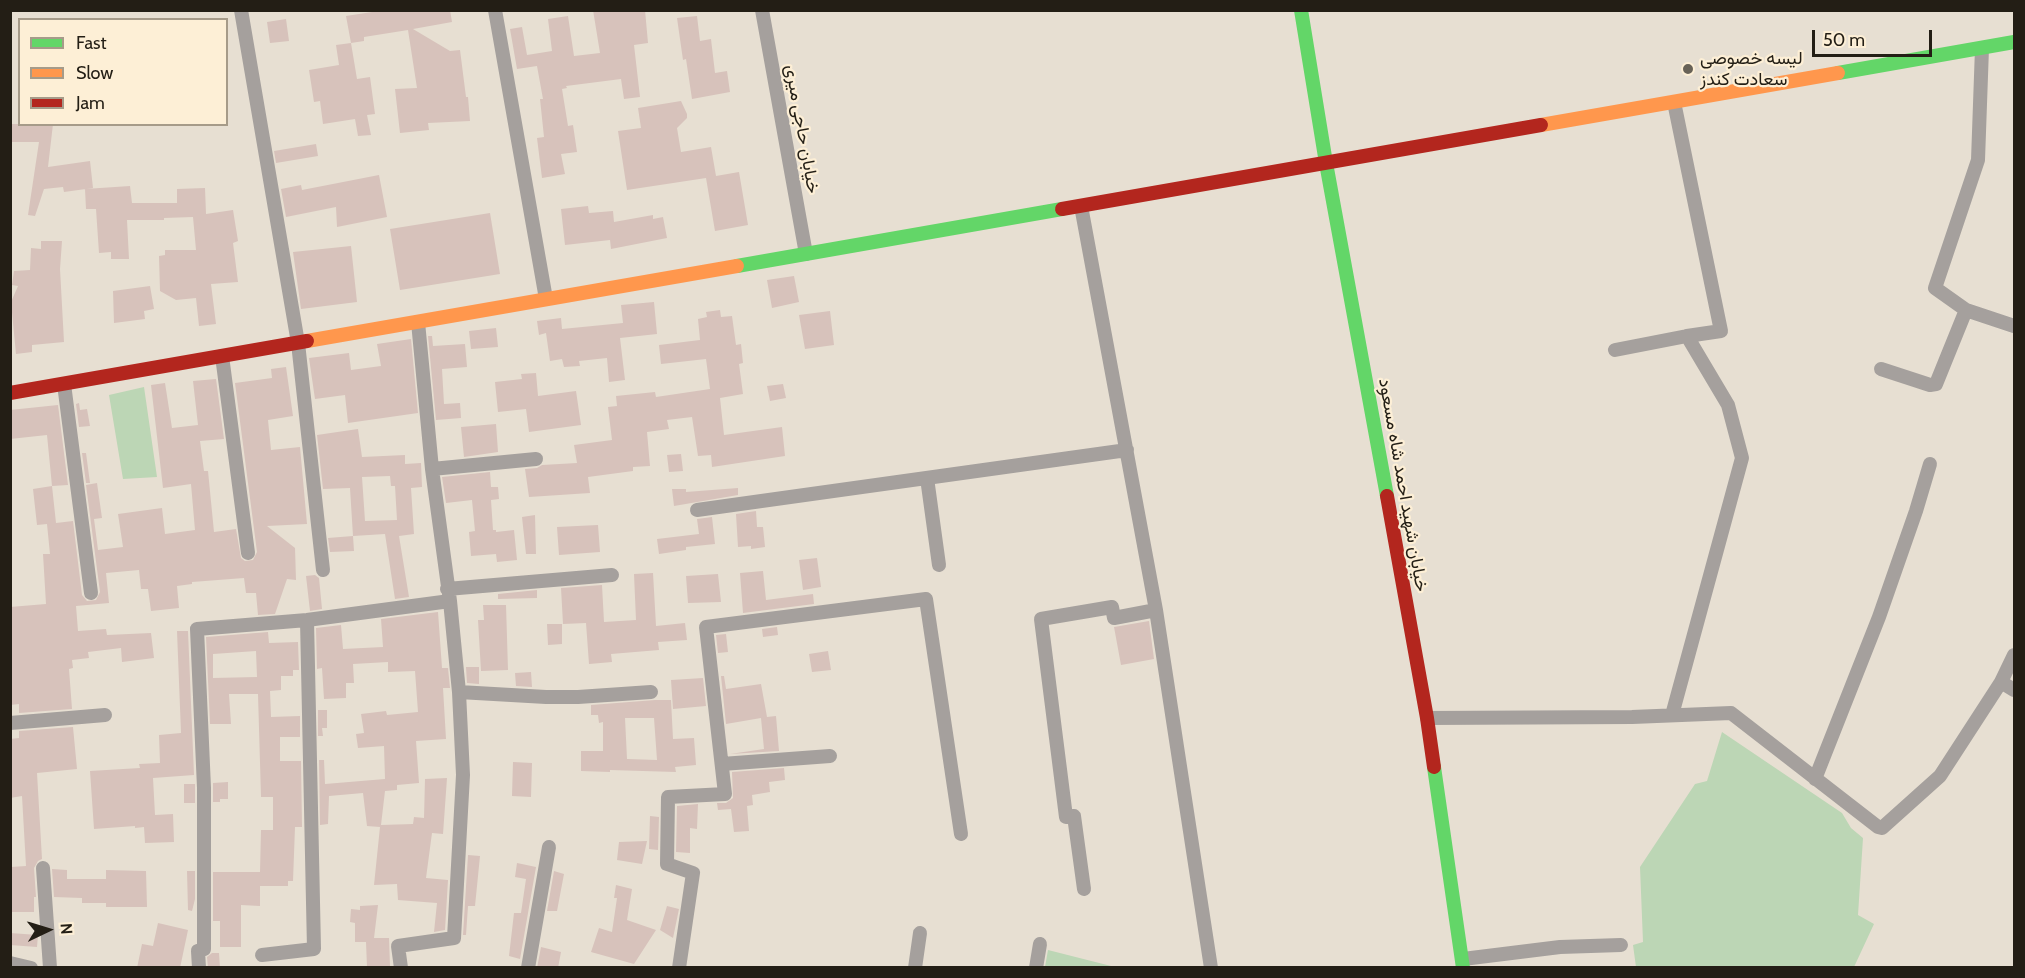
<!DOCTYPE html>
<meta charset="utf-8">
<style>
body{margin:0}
#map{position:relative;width:2025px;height:978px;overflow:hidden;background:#e7dfd2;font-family:Cabin,sans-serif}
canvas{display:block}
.frame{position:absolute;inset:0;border:12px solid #231e15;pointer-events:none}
.legend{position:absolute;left:18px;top:18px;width:210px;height:108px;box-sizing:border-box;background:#fdefd6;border:2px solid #a69b89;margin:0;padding:8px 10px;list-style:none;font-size:18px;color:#231e15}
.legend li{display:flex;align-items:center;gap:12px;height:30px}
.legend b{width:30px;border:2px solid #a69b89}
.north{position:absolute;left:18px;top:900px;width:60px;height:60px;-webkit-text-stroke:4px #fdefd6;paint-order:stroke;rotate:86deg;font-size:16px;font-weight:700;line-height:24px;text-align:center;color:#231e15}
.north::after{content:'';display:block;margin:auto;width:21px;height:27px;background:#231e15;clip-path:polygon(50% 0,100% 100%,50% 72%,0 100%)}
.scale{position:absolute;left:1812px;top:30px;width:120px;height:27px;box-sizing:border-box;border:3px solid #231e15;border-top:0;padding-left:8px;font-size:18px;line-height:21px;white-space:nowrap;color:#231e15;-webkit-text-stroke:4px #fdefd6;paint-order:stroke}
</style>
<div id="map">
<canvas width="2025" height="978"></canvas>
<div class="frame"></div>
<ul class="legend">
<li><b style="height:8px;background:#63d668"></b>Fast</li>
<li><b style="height:8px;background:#ff974d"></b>Slow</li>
<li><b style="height:8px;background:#b3261e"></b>Jam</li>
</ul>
<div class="north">N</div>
<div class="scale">50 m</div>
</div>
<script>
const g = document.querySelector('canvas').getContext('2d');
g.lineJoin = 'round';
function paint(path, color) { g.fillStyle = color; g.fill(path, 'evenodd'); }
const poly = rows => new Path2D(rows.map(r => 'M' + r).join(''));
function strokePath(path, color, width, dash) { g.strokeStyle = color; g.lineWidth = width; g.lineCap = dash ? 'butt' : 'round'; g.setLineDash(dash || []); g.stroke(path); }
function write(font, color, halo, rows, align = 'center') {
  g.font = font + ' Cabin,Vazirmatn,sans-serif'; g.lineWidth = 4.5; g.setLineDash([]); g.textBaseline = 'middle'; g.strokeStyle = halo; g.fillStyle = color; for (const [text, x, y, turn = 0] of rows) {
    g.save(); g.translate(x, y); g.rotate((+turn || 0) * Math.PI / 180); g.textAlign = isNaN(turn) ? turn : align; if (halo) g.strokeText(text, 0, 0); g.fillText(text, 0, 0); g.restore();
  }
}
const green = poly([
 [144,387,157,477,123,479,109,395],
 [1722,732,1842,813,1851,828,1863,838,1858,915,1874,924,1854,967,1636,967,1633,945,1643,942,1640,867,1695,784,1707,781],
 [1048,950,1115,967,1045,967]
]);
const building = poly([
 [385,10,450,10,452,22,413,29,450,51,460,50,466,97,468,97,470,121,428,123,429,130,400,133,395,89,417,88,408,30,364,37,364,41,351,43,346,16],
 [593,10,645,10,648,43,634,45,640,97,624,99,621,79,566,86,567,88,562,89,568,126,573,125,577,152,561,154,565,174,542,178,537,138,544,137,540,99,543,99,537,66,517,69,510,29,522,27,527,55,552,51,548,19,568,16,574,56,600,53],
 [697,16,700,41,711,39,715,73,727,71,730,92,692,99,686,59,683,60,677,18],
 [286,19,289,41,270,43,267,22],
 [351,43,357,79,370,77,375,114,367,115,371,135,358,136,355,119,323,124,320,101,314,102,309,70,339,65,336,45],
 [681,101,687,114,687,118,677,128,681,152,711,147,716,176,739,172,748,225,715,231,706,178,627,190,618,131,641,128,638,108],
 [12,124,53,124,48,167,90,161,93,188,64,192,63,187,44,189,35,216,28,215,39,142,12,142],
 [316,144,318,156,276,163,274,151],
 [379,175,387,217,337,227,336,207,286,217,281,189,301,185,302,190],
 [130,186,132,203,177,203,177,189,205,188,206,214,233,210,238,241,233,243,238,282,211,284,216,324,199,326,196,298,176,300,160,291,159,256,165,255,165,250,196,250,193,217,164,218,164,220,127,220,129,259,111,259,111,252,99,253,96,209,86,209,85,189],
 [588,206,589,213,613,211,614,222,653,215,653,219,663,217,667,238,611,249,610,240,565,245,561,209],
 [490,213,500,274,400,290,390,229],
 [41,241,62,241,60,269,64,342,32,345,32,352,16,354,11,302,18,286,12,285,14,271,30,270,31,248,41,249],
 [351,246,357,302,301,309,293,252],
 [794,276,799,302,772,308,767,280],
 [150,286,154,309,144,311,145,319,114,323,113,291],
 [654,302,657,334,620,338,625,380,609,382,607,358,579,361,580,366,564,367,562,359,550,361,546,333,539,335,537,321,561,318,562,329,623,323,621,305],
 [720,310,721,317,732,316,736,345,741,344,743,363,739,364,743,394,720,398,724,435,782,427,785,456,712,467,711,455,698,456,692,417,667,420,669,429,647,432,650,466,633,467,633,471,588,477,590,493,529,497,525,469,537,468,542,465,577,463,574,445,612,440,608,407,617,406,616,396,655,392,656,397,710,389,706,359,661,364,659,345,700,340,698,319,707,317,706,312],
 [830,311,834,345,805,349,799,315],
 [496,328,498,347,471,349,469,331],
 [428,336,432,336,433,346,465,344,467,367,442,369,444,404,460,403,461,418,436,420],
 [411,339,418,413,348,423,345,395,315,399,309,358,349,353,351,370,381,366,377,344],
 [286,367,293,416,268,420,271,450,300,447,307,524,267,526,295,548,296,580,287,579,275,614,258,615,256,593,246,593,244,578,192,582,192,584,177,586,179,608,151,611,148,589,141,589,139,570,106,573,109,603,76,606,78,631,106,629,107,635,151,633,154,658,122,662,121,648,88,652,89,658,72,660,73,668,69,669,72,709,19,713,19,704,10,705,10,607,46,604,43,554,50,554,47,524,37,525,33,489,52,486,56,523,73,521,82,595,87,601,96,600,100,592,86,485,97,483,102,518,94,519,98,550,123,547,118,514,162,508,165,534,195,530,191,484,163,488,151,385,165,383,172,428,198,425,193,381,216,379,224,439,200,441,204,471,208,471,214,532,236,529,241,558,245,561,253,560,257,552,235,383,272,378,271,369],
 [536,373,538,396,576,391,581,425,529,432,526,409,498,412,495,382,522,379,521,374],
 [783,384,786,398,770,401,767,386],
 [79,403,80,410,87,409,90,426,79,427,76,404],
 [58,405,68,485,52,486,47,435,10,439,10,410],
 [496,424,498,452,464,457,461,427],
 [358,429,362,457,405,455,405,464,421,463,422,487,411,488,414,534,399,536,409,597,395,599,385,534,353,536,350,488,323,489,317,435],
 [390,476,391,486,395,486,397,520,365,521,362,477],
 [82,453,86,453,90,483,86,483],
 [681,454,683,471,669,472,667,455],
 [490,472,491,487,498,487,499,499,491,500,493,530,496,530,496,532,514,530,517,560,497,562,496,554,471,556,469,532,475,531,472,500,446,503,442,477],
 [738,488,738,495,674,506,672,489,686,489,686,492],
 [756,511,757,527,763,527,765,547,751,549,751,546,738,547,736,514],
 [535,515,536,554,526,554,522,517],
 [712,517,715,544,686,547,686,550,659,554,657,539,699,534,697,519],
 [598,525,600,552,559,555,557,527],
 [353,536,354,551,330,552,328,538],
 [817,558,821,587,803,590,799,560],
 [763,571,766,600,813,594,814,604,743,613,740,573],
 [653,573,656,626,685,623,687,640,658,642,659,650,611,654,612,662,589,664,586,623,563,624,561,588,602,585,604,622,636,620,634,574],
 [718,574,721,602,688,603,686,576],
 [315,575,319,578,322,609,310,611,306,576],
 [537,590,537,598,498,599,498,594],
 [483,605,506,605,508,670,481,671,478,620,484,620],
 [438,612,442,668,448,668,450,688,443,688,446,739,416,741,419,783,397,785,397,790,385,791,381,825,413,824,414,817,424,818,425,779,447,778,443,834,432,833,426,878,448,880,445,930,434,932,437,903,398,900,397,884,374,885,380,827,367,826,363,793,329,796,328,824,320,825,319,760,324,760,325,784,385,779,384,746,358,748,356,734,364,733,361,714,386,711,387,715,418,712,415,671,388,672,388,662,353,664,354,683,346,683,346,698,324,699,322,668,317,669,316,628,341,625,343,649,383,647,381,619],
 [1149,621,1154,659,1121,665,1114,627],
 [547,624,562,624,562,644,548,645],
 [777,627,778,635,763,637,762,629],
 [177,631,188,631,194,775,153,778,155,815,173,814,174,842,145,843,144,827,135,828,135,826,94,829,90,771,140,768,139,764,160,763,159,735,181,733],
 [268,632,269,643,298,642,299,670,293,670,293,676,281,676,281,690,270,691,271,717,300,716,300,737,280,737,280,761,301,761,302,827,295,827,293,881,288,881,288,886,260,886,260,906,241,905,241,947,220,947,220,921,213,921,213,872,260,872,261,830,273,830,273,797,261,797,258,694,229,694,231,724,210,724,206,637],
 [256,651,257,677,213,678,213,654],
 [726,634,728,652,718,653,716,635],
 [828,651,831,670,812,672,809,654],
 [466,667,479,667,479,684,467,683],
 [531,672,532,687,516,686,515,673],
 [721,676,724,676,726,689,761,684,767,717,776,716,779,751,730,754,764,749,761,718,726,724],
 [703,678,706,706,673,709,671,680],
 [655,700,671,700,673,739,694,738,696,765,675,767,676,772,610,770,610,772,581,771,581,751,603,751,603,722,599,723,598,715,591,715,591,705],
 [625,718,654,718,657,760,627,759],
 [318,710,327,710,327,728,322,728,323,736,318,736],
 [73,727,77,769,37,773,42,859,38,861,34,868,36,897,34,897,34,912,11,912,11,867,26,866,22,796,10,798,10,739,19,738,19,731],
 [513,762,532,763,531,797,512,796],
 [784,768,785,780,769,782,770,792,752,795,753,805,747,806,749,831,734,832,731,809,718,810,717,803,726,803,733,798,732,772],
 [228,782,228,799,220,799,220,802,213,802,213,783],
 [184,784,195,784,195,803,184,803],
 [698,804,697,829,690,828,690,853,676,852,677,806],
 [650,816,659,817,658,850,649,849],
 [647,841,642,864,617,860,619,842],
 [468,855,480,856,475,906,468,906,466,935,463,935],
 [517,863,536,867,520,959,509,956,514,913,521,913,526,879,515,877],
 [52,869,67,870,67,879,106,879,106,870,146,871,147,907,106,907,106,903,82,903,82,898,54,897],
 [187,871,195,871,195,899,192,911,188,910],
 [554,871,564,874,557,911,547,911],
 [616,885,632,889,627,920,656,930,634,964,591,952,599,928,612,932,617,898,614,898],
 [378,905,374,938,389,938,390,966,367,967,366,942,355,942,355,923,350,922,351,909,360,910,360,906],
 [667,906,679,909,673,938,660,930],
 [158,923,188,930,180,968,137,968,142,944,153,946],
 [10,933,38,935,37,947,10,945],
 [541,947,561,952,558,968,537,968],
 [212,953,219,953,220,968,208,968,207,957]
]);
const street = poly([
 [241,10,298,343,323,570],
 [495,10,546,299],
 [762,10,806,254],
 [1982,48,1978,160,1935,288,1966,310,2014,326],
 [1081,206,1156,610,1211,968],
 [1615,350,1687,336],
 [222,356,248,553],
 [1881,369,1930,385,1936,384,1966,310],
 [64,384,91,593],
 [432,469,536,459],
 [927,478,939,565],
 [697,510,1127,450],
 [447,589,612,575],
 [2001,682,2014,690],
 [459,692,546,697,578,697,651,692],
 [1672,715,1742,458,1728,405,1687,336,1721,331,1674,102],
 [1427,718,1632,717,1731,713,1878,827,1882,828,1940,776,2001,682,2014,655],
 [10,723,105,715],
 [722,764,830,756],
 [1815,779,1879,617,1916,511,1930,464],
 [43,868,50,968],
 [1084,889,1074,816,1066,817,1041,619,1112,607,1114,618,1156,610],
 [262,955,314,949,307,620],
 [1463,959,1560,947,1621,945],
 [10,963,31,968],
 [199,968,198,951,204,949,204,788,197,629,307,620,450,601],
 [401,968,398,946,454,938,463,775,459,692,450,601,432,469,418,322],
 [528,968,549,847],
 [679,968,693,873,667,864,668,797,725,794,706,627,926,599,961,834],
 [915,968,920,933],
 [1036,968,1040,944]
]);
const fast = poly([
 [1301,10,1326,163,1387,496],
 [1838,73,2014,42],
 [737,266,1062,209],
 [1434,767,1463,968]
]);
const slow = poly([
 [1541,125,1838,73],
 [307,341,737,266]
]);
const jam = poly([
 [1062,209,1541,125],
 [10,393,307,341],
 [1387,496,1427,718,1434,767]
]);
const markers = [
 [1688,69,6,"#686257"]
];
const poiNames = [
 ["لیسه خصوصی",1700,59],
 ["سعادت کندز",1700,80]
];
const streetNames = [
 ["خیابان حاجی میری",802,129,80],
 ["خیابان شهید احمد شاه مسعود",1403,485,80]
];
paint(green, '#bcd6b5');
paint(building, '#d7c2bb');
strokePath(street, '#a5a09d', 14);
strokePath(fast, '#63d668', 14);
strokePath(slow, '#ff974d', 14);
strokePath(jam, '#b3261e', 14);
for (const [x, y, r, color] of markers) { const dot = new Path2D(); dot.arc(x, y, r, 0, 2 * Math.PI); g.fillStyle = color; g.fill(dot); strokePath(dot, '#fdefd6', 2); }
write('18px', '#231e15', '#fdefd6', poiNames, 'left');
write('18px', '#231e15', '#fdefd6', streetNames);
</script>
